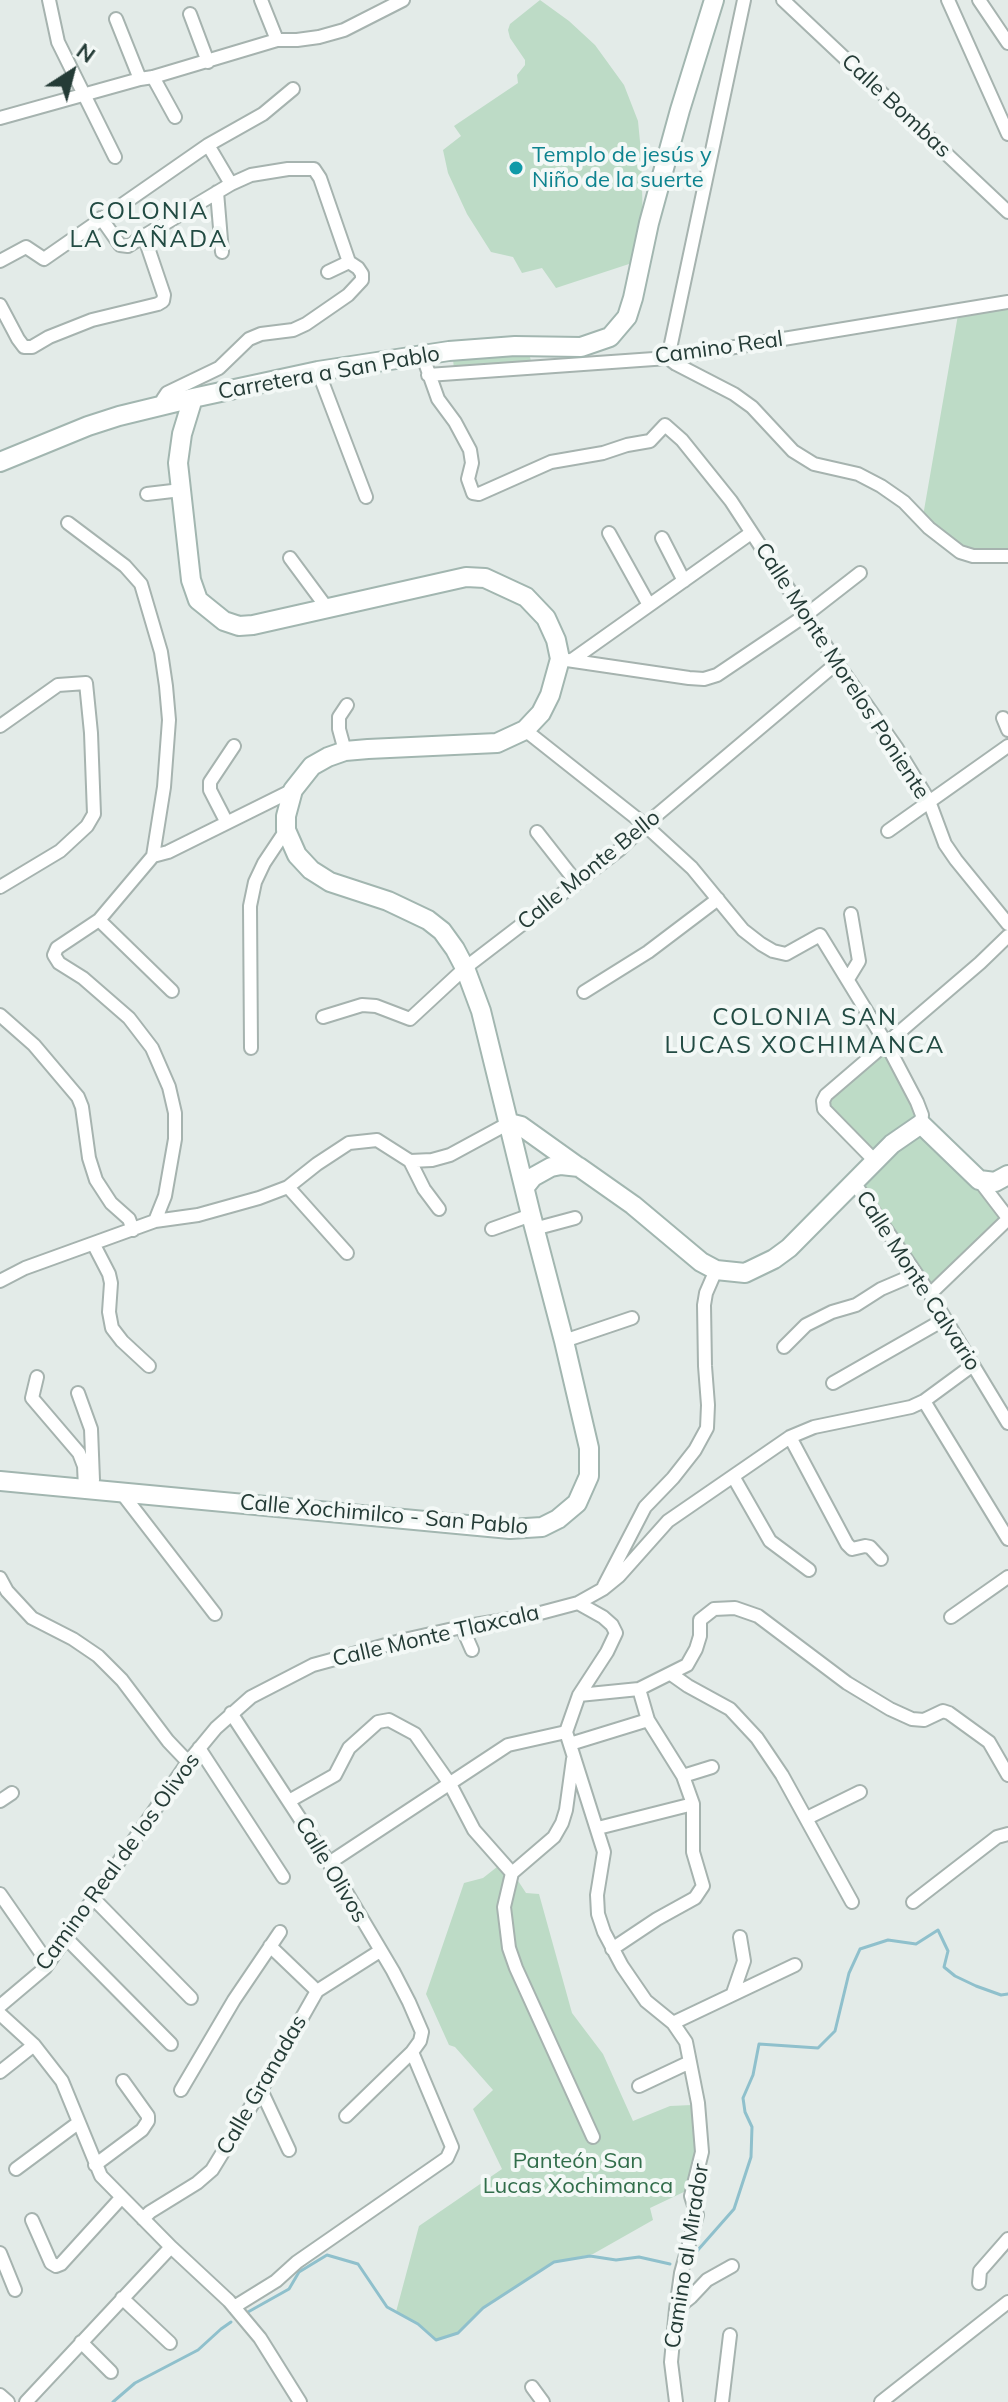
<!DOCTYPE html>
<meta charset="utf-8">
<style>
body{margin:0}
#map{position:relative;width:1008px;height:2402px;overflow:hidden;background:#e3ebe8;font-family:Mulish,sans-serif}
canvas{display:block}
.north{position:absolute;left:32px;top:32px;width:80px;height:80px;-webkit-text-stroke:6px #f3f8f6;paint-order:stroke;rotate:36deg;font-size:22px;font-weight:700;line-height:32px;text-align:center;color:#243b36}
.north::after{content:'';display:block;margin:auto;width:28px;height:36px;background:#243b36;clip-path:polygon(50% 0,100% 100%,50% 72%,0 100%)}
</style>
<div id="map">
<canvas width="1008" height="2402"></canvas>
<div class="north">N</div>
</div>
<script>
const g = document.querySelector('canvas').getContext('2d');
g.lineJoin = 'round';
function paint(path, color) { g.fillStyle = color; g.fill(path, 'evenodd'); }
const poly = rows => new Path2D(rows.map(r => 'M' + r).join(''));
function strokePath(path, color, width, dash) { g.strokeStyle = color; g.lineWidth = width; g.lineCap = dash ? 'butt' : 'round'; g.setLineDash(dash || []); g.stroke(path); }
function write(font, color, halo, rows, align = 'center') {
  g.font = font + ' Mulish,sans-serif'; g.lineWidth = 8; g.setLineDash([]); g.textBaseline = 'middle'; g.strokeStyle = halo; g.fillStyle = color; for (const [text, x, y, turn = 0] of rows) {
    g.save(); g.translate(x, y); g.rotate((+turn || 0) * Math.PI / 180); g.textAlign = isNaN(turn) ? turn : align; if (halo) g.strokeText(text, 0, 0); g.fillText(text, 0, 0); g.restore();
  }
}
const green = poly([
 [540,0,569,21,595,45,624,85,638,121,641,152,643,223,636,259,629,264,556,288,542,268,522,273,513,257,491,252,467,214,448,173,443,150,461,136,454,126,518,83,517,75,525,65,525,60,510,38,508,30,510,24],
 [1008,300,1008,551,971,553,948,540,923,516,959,309],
 [529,353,532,365,454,370,453,359],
 [886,1043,922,1115,1008,1218,930,1294,853,1181,874,1162,824,1109,826,1095],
 [507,1864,526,1893,539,1894,572,2013,603,2054,633,2121,670,2106,692,2105,698,2152,688,2190,650,2208,653,2220,593,2254,554,2262,483,2308,458,2333,436,2340,418,2324,396,2312,419,2226,502,2169,473,2109,493,2090,455,2047,449,2045,426,1994,464,1883,483,1878,497,1867]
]);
const stream = poly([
 [690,2259,734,2209,751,2157,752,2127,745,2112,743,2098,753,2075,759,2044,818,2048,835,2031,849,1973,860,1949,888,1940,916,1944,938,1930,948,1951,944,1967,955,1976,976,1986,1001,1995,1008,1994],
 [248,2312,289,2289,299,2272,327,2255,358,2264,387,2307,418,2324,436,2340,458,2333,483,2308,554,2262,590,2256,616,2260,639,2257,670,2264],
 [113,2402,135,2383,198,2350,221,2329,231,2322]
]);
const street = poly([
 [49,0,58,42,115,157],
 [261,0,277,40],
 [744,0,668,358,676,364,734,394,752,407,793,451,814,464,858,474,881,486,904,502,929,528,960,552,973,556,1008,556],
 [783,0,1008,212],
 [948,0,1008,134],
 [979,0,1008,43],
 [190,14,208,62],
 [116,19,140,79],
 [153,77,175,117],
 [0,118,140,79,153,77,277,40,297,40,319,37,344,30,403,0],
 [208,145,231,184],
 [217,192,222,252],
 [101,218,120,245,128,246,144,236],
 [0,261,26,247,44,259,208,145,263,114,293,89],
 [328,272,349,262],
 [0,305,18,339,24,347,32,347,49,337,92,320,158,304,163,301,164,295,144,236,231,184,251,175,288,169,314,169,320,178,349,262,358,268,362,274,362,280,348,295,306,324,293,330,261,334,249,339,219,368,167,393,163,399,163,405],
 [422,354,438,399,455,422,470,450,472,463,468,479,473,493,479,494,551,462,603,453,627,445,650,441,665,425,682,440,731,501,837,663,896,747,929,801,945,844,956,860,1008,924],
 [318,371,366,497],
 [428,375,668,358,1008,302],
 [147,494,181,490],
 [68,523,125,566,141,584,161,652,166,686,169,720,164,787,153,856,99,920,57,948,54,955,59,963,83,978,129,1018,152,1048,169,1087,175,1113,175,1139,165,1196,155,1221],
 [609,533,649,605],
 [662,538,684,581],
 [290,558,327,608],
 [560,659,689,678,704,679,717,675,806,615,860,573],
 [572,660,751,533],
 [1003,718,1008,730],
 [0,726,58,685,86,683,91,733,94,814,87,826,60,851,0,887],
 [525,730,645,825,692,868,743,930,761,944,773,951,786,954,820,935,886,1043,917,1102,922,1115,921,1124],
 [345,751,339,729,339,717,347,705],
 [227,823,210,790,210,782,234,746],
 [888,831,1008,746],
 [537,832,577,883],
 [153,856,168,852,293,790],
 [99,920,172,991],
 [848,979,859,961,851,914],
 [584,992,648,952,718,899],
 [0,1015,34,1045,78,1097,82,1107,89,1158,96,1180,111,1203,129,1219,133,1230],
 [323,1017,362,1005,376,1006,410,1019,465,968,619,850,645,825,837,663],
 [251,1048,250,906,255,882,264,863,286,830],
 [410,1161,424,1189,439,1209],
 [875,1161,824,1109,823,1101,826,1095,980,963,1008,936],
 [979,1180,1008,1218],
 [853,1181,930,1294,1008,1423],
 [288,1187,347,1253],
 [492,1229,531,1215],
 [534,1229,575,1218],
 [94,1245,109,1274,111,1283,109,1312,112,1328,122,1341,149,1366],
 [0,1281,25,1268,155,1221,198,1215,259,1198,288,1187,317,1164,349,1143,377,1140,410,1161,432,1160,450,1155,509,1123],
 [930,1294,1008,1219],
 [564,1341,632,1318],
 [784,1347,806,1325,832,1312,856,1305,881,1289,916,1274],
 [37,1377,32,1398,79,1453,84,1466,85,1488],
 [833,1383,945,1319],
 [78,1393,91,1429,93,1480],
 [924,1401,1008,1539],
 [790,1437,847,1544,852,1549,865,1546,870,1547,881,1559],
 [734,1478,770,1541,809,1570],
 [121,1492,215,1614],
 [0,1578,7,1591,32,1618,73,1639,98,1656,122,1680,168,1741,188,1762],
 [604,1586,645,1507,673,1478,695,1450,707,1428,708,1405,705,1366,704,1305,706,1293,716,1270],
 [578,1603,603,1617,612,1625,616,1633,607,1652,579,1695,566,1732,604,1852,597,1895,598,1914,604,1932,622,1966,646,2001,673,2023,686,2042,698,2103,702,2152,691,2196,697,2215,681,2273,676,2309,671,2362,676,2402],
 [951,1617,1008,1577],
 [462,1627,472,1650],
 [671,1674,688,1686,730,1709,757,1738,782,1775,852,1902],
 [579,1695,639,1689,687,1665,696,1649,700,1636,700,1620,714,1609,735,1608,758,1616,847,1683,890,1709,912,1719,924,1720,943,1711,949,1713,989,1742,1008,1775],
 [231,1713,329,1863,393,1971,409,2002,422,2032,420,2041,412,2052,346,2116],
 [570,1744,648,1720],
 [199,1748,283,1877],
 [683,1776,712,1767],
 [0,1801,12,1793],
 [289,1801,335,1775,349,1748,378,1722,389,1720,415,1734,450,1784,474,1830,512,1873,504,1907,509,1948,516,1968,593,2137],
 [807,1818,860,1792],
 [598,1828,693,1804],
 [329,1863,508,1745,566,1732],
 [512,1873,554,1837,562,1823,566,1810,573,1759],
 [0,1894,48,1963],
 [92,1897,191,1998],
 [913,1902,997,1837,1008,1834],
 [65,1937,171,2044],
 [270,1946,317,1991],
 [612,1949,657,1919,695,1898,703,1886,693,1852,693,1804,683,1776,648,1720,639,1689],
 [733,1993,744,1961,740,1937],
 [0,2006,45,1968,188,1762,216,1728,251,1697,313,1665,335,1659,404,1640,462,1627,529,1616,578,1603,603,1589,619,1576,668,1521,790,1437,814,1427,911,1407,924,1401,973,1365],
 [0,2014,34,2045,62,2081,101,2176,171,2247,229,2301,260,2338,300,2402],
 [673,2023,795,1965],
 [0,2072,34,2045],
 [639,2086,690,2062],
 [181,2090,234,2000,280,1932],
 [261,2090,289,2150],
 [95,2165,142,2130,148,2121,148,2116,123,2081],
 [16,2169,78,2123],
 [143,2219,150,2212,197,2183,212,2170,261,2090,317,1991,380,1951],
 [32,2220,51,2263,56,2266,61,2264,121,2198],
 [0,2253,15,2290],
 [979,2283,980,2271,1008,2239],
 [122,2298,170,2343],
 [234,2307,276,2281,297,2262,447,2158,452,2147,412,2052],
 [676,2309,691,2297,707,2280,732,2266],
 [81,2342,111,2372],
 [532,2387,543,2402],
 [0,2395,8,2402],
 [26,2402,171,2247],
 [722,2402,730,2335],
 [881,2402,1008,2302]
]);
const secondary = poly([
 [0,462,88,426,119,416,193,398,318,371,449,351,515,346,581,347,610,337,627,317,633,298,649,223,680,110,714,0],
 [509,1123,521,1126,577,1166],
 [525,1187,533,1177,551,1167,561,1165,579,1167,633,1205,701,1262,716,1270,745,1273,774,1259,789,1248,892,1144,921,1124,979,1180,995,1182,1008,1175],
 [0,1481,510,1529,542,1527,558,1519,577,1503,589,1476,589,1448,564,1341,531,1215,481,1011,465,968,455,949,442,931,428,920,388,901,330,882,311,870,297,855,286,830,286,816,293,790,312,766,328,757,345,751,368,749,497,743,525,730,541,713,550,695,560,659,556,640,546,618,526,597,485,578,466,577,253,625,239,626,224,621,198,600,191,580,178,463,182,434,193,398]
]);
const markers = [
 [516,168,8,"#0f9aa8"]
];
const streetNames = [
 ["Calle Bombas",896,106,43],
 ["Camino Real",719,348,-8],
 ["Carretera a San Pablo",329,373,-10],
 ["Calle Monte Morelos Poniente",842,671,57],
 ["Calle Monte Bello",589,870,-39],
 ["Calle Monte Calvario",918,1281,57],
 ["Calle Xochimilco - San Pablo",384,1515,5],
 ["Calle Monte Tlaxcala",436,1636,-13],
 ["Camino Real de los Olivos",118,1862,-54],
 ["Calle Olivos",331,1870,59],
 ["Calle Granadas",262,2085,-60],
 ["Camino al Mirador",687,2256,-81]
];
const cultureNames = [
 ["Templo de jesús y",532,155],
 ["Niño de la suerte",532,180]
];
const parkNames = [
 ["Panteón San",578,2161],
 ["Lucas Xochimanca",578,2186]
];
const neighbourhoodNames = [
 ["COLONIA",149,212],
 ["LA CAÑADA",149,240],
 ["COLONIA SAN",805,1018],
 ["LUCAS XOCHIMANCA",805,1046]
];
paint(green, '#bddbc6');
strokePath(stream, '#8fc0cc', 3);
strokePath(street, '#a6b3af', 16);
strokePath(secondary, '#a2b6b0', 22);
strokePath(street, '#fff', 12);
strokePath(secondary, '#fff', 18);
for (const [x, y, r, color] of markers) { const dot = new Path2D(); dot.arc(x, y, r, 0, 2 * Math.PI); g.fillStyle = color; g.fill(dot); strokePath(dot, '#f3f8f6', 3); }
write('22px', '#243b36', '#f3f8f6', streetNames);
write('22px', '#0d838f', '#f3f8f6', cultureNames, 'left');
write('22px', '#326e4b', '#f3f8f6', parkNames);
g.letterSpacing = '2px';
write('24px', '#224b43', '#f3f8f6', neighbourhoodNames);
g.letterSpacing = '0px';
</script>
